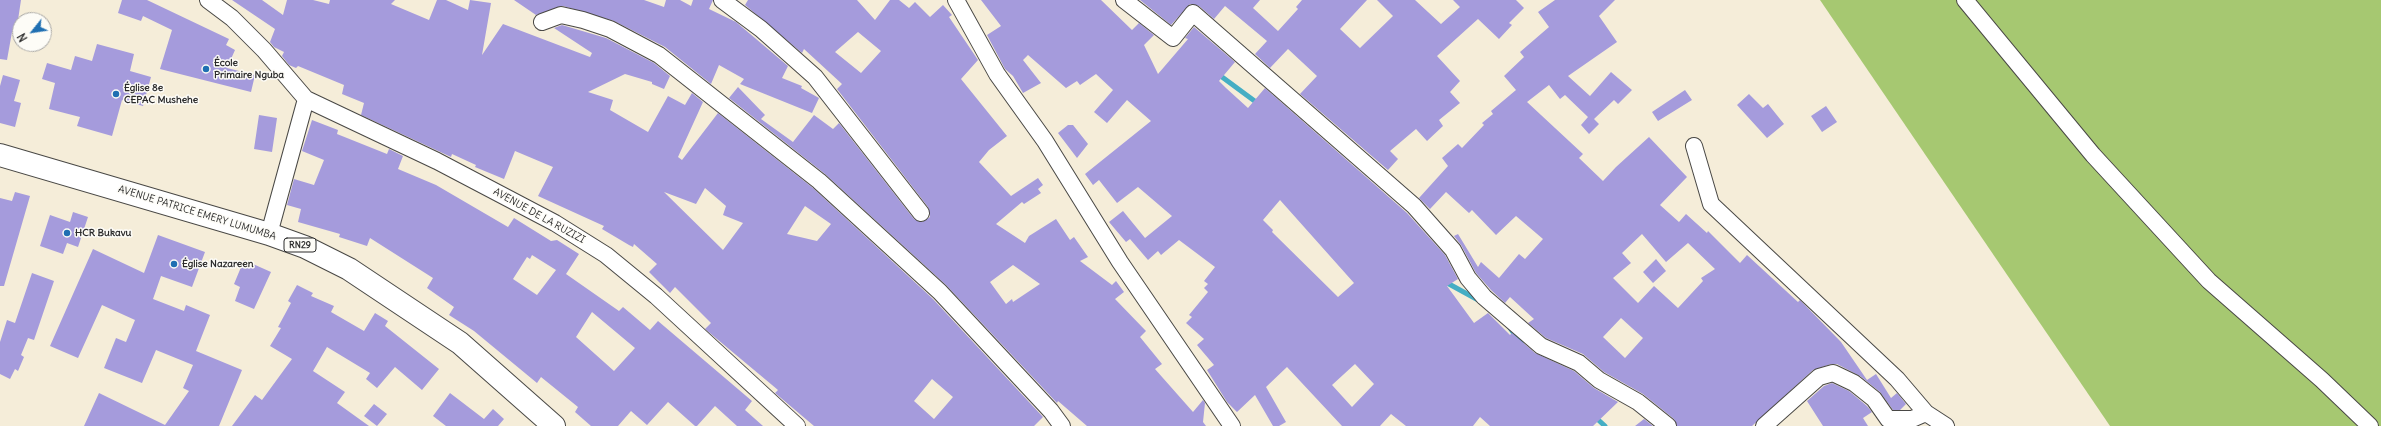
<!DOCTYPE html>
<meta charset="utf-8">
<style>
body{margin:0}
#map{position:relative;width:2381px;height:426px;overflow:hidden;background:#f5edd9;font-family:Delius,sans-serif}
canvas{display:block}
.north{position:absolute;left:12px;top:12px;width:40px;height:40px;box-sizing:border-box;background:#fdfcf7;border:1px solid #a9a8a5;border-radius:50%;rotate:240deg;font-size:11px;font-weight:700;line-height:16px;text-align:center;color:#2b2b2b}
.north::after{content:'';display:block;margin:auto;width:14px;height:18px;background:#1f6fb2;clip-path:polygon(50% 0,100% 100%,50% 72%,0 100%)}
</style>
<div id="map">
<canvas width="2381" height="426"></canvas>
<div class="north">N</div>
</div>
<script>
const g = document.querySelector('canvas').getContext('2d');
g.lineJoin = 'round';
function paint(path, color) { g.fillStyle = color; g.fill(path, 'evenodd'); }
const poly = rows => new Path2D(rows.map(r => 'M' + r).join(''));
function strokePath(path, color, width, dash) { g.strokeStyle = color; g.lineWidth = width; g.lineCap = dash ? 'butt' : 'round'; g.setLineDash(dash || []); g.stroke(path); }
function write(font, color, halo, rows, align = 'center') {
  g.font = font + ' Delius,sans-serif'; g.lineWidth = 3; g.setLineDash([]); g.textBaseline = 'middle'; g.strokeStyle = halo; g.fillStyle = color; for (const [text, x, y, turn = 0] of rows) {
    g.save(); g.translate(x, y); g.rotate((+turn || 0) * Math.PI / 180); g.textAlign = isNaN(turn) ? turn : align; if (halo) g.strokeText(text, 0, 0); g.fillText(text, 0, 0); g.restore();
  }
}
const green = poly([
 [1820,0,2381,0,2381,426,2110,426]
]);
const stream = poly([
 [1218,74,1260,105],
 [1446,280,1449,284,1480,301],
 [1510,328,1521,343],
 [1594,416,1605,426]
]);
const building = poly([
 [0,0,21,0,18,20,20,21,20,34,12,32,7,60,0,59],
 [122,0,147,0,229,39,226,45,235,50,227,68,255,75,251,92,160,69,172,30,143,16,141,21,118,13],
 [232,0,262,0,283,15,287,0,313,0,329,4,330,0,395,0,391,4,429,20,437,0,446,0,468,10,470,0,491,3,482,55,503,24,590,57,592,53,554,28,562,25,606,38,654,63,670,76,664,89,652,84,652,82,625,74,588,92,613,100,610,110,648,132,668,96,685,105,692,93,703,102,678,157,682,160,718,113,813,188,933,299,1043,417,1034,426,814,426,775,393,778,390,705,329,711,323,675,287,670,293,649,272,657,264,634,244,633,247,629,245,602,229,604,226,538,196,553,167,515,151,504,179,475,167,476,165,452,154,451,157,361,115,364,103,342,94,344,85,298,66,296,68,289,65,282,56,284,52,274,47,270,42,275,29],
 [705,188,726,206,723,215,743,223,723,250,664,192,696,204],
 [805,206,831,224,817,241,787,234],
 [932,379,953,397,934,419,914,401],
 [514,0,644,0,664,7,666,0,680,0,691,6,693,0,713,0,709,9,736,22,788,66,782,78,802,86,801,88,819,98,812,113,740,84,744,79,719,65,711,84,665,47,614,21,563,6,536,15],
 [748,0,857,0,875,20,890,0,899,0,909,8,915,2,930,17,943,5,952,15,949,17,978,60,961,79,1007,136,989,150,979,162,1011,196,1038,178,1043,185,1038,189,1041,193,1024,204,1022,202,996,224,1025,243,1029,236,1056,219,1070,240,1074,237,1088,257,1080,261,1112,285,1116,281,1124,292,1115,299,1146,331,1140,337,1162,364,1155,369,1193,412,1203,400,1205,403,1203,422,1206,426,1087,426,1058,401,1057,403,946,285,825,174,729,98,738,87,765,115,761,119,793,142,814,115,833,129,839,123,914,219,922,222,930,217,928,207,837,89,842,84,804,49,802,53,745,5],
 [858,32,881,51,861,73,835,52],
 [1013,265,1040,284,1013,302,1012,299,1006,304,990,282],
 [981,0,1101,0,1132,30,1139,23,1154,35,1144,45,1158,74,1188,39,1185,38,1194,27,1235,62,1219,81,1226,88,1248,108,1265,88,1407,213,1445,255,1458,279,1447,286,1474,323,1488,313,1510,335,1512,333,1535,353,1574,371,1594,388,1618,402,1593,426,1490,426,1480,417,1473,426,1406,426,1391,414,1380,426,1342,426,1287,367,1266,387,1286,422,1279,426,1273,426,1255,395,1237,412,1227,402,1207,370,1214,365,1197,345,1204,339,1186,323,1192,317,1189,315,1208,292,1204,288,1208,284,1204,281,1215,267,1179,240,1161,255,1158,251,1148,260,1130,239,1126,242,1109,222,1123,211,1145,238,1172,216,1138,187,1117,203,1099,180,1093,185,1085,174,1151,121,1127,100,1107,123,1094,112,1113,90,1096,74,1080,85,1077,81,1066,88,1028,55,1023,60,1041,83,1023,93,1013,76,1005,69,987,35,1001,26],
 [1280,200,1354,283,1338,297,1272,232,1273,230,1263,220],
 [1355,364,1374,384,1352,407,1332,385],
 [1140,0,1260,0,1253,8,1278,31,1298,9,1296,7,1302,0,1367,0,1340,29,1360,48,1393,16,1377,0,1415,0,1441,24,1460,7,1453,0,1516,0,1524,8,1509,23,1512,25,1499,39,1478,19,1437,56,1460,81,1450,92,1460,103,1439,120,1443,126,1427,141,1416,129,1390,151,1398,159,1388,170,1300,94,1317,76,1288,49,1270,68,1255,54,1267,41,1225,6,1214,19,1199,6,1190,4,1171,25],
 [1555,0,1615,0,1599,16,1617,42,1568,76,1590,96,1611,72,1632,90,1618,104,1614,100,1594,119,1599,124,1589,134,1581,125,1588,117,1565,95,1560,99,1549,85,1527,102,1583,154,1579,158,1603,181,1616,167,1649,137,1687,177,1660,205,1679,222,1686,214,1707,233,1708,231,1740,263,1747,255,1798,302,1800,300,1841,342,1867,380,1876,374,1891,398,1897,393,1906,404,1900,410,1893,410,1880,392,1860,376,1837,364,1831,364,1813,370,1752,426,1677,426,1674,419,1643,394,1604,372,1583,354,1546,338,1528,323,1534,319,1510,297,1505,303,1491,290,1476,273,1461,245,1454,236,1458,234,1478,267,1481,262,1499,278,1519,254,1525,259,1543,239,1516,216,1496,235,1472,210,1469,213,1446,192,1430,209,1419,198,1448,166,1442,158,1458,144,1462,148,1484,125,1482,123,1493,114,1491,111,1516,90,1504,76,1524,57,1520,52,1549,27,1538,12],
 [1642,234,1666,262,1688,243,1715,269,1701,278,1703,281,1678,308,1654,286,1638,303,1613,278,1631,263,1622,253],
 [1621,318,1643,338,1625,358,1603,337],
 [97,44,134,54,130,71,151,77,143,106,122,100,112,136,77,126,80,117,49,109,55,83,42,79,47,63,71,70,75,56,92,61],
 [3,75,20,80,14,101,21,103,15,127,0,123,0,86],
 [1685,90,1692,100,1658,121,1652,112],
 [1749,94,1763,108,1768,104,1784,124,1767,138,1737,105],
 [1826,106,1837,122,1822,132,1811,116],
 [259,115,277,118,272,152,254,149],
 [312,120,338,130,337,134,387,154,389,149,403,156,398,169,436,185,508,227,514,218,551,241,557,240,579,254,566,274,619,311,623,307,650,330,658,321,752,401,745,410,763,426,737,426,715,406,697,426,695,426,668,402,647,425,631,411,618,426,591,426,575,412,578,407,541,377,537,383,474,331,449,315,454,307,427,288,433,278,370,238,367,246,339,237,340,234,298,222,301,209,287,205,294,179,314,185,324,160,302,151],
 [532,255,556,270,537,295,513,279,527,257,530,259],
 [592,312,635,348,614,371,576,337],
 [1068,125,1073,125,1088,144,1077,158,1058,133],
 [15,192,30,196,4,286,0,286,0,198,12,201],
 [73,212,88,217,78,247,67,243,63,254,40,246,50,215,70,222],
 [158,235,205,252,192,287,161,276,153,299,184,311,186,305,210,315,196,351,242,370,219,426,84,426,99,393,165,425,189,391,183,388,193,365,156,350,142,383,104,368,116,338,126,342,135,320,102,305,78,358,50,346,93,249,144,273],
 [1656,259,1666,271,1653,283,1643,272],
 [244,260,271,272,254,309,235,301,240,287,234,284],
 [32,273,54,281,34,340,28,338,21,355,24,357,18,371,15,369,10,379,0,374,0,342,7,320,15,323],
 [297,285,313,293,311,296,334,306,331,312,364,331,375,313,388,321,385,326,439,369,422,390,395,367,377,388,366,379,370,373,327,347,313,371,345,392,337,403,369,426,232,426,255,395,262,400,292,359,270,346,281,328,278,327,291,303,288,301],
 [1832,383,1849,391,1867,406,1872,412,1863,418,1868,426,1823,426,1807,401,1824,386],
 [450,393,484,419,493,409,504,419,498,426,446,426,433,416],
 [374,404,387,414,377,426,364,416],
 [1644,419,1653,426,1635,426]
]);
const minor = poly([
 [208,0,232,18,264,50,306,99,269,234],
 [722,0,761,29,815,77,921,213],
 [956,0,997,74,1045,141,1120,262,1232,426],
 [1124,0,1173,38,1193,13,1414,206,1453,250,1468,278,1484,297,1541,346,1579,363,1599,380,1638,402,1668,426],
 [1965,0,2093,155,2209,281,2322,380,2370,426],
 [542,22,561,15,583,20,610,29,659,55,819,181,940,292,1051,411,1062,426],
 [306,99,437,161,555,223,606,255,656,296,797,426],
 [1694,146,1711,204,1897,379,1926,413,1946,426],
 [1764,426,1819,377,1833,373,1854,383,1874,399,1888,419,1912,419,1926,413]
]);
const primary = poly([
 [0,155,269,234,305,247,349,269,460,343,554,426]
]);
const markers = [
 [206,69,4,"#1f6fb2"],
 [116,94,4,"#1f6fb2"],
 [67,233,4,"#1f6fb2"],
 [174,264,4,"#1f6fb2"]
];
const shields = [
 [300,245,32]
];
const shieldNames = [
 ["RN29",300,245]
];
const poiNames = [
 ["École",214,63],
 ["Primaire Nguba",214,75],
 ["Église 8e",124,88],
 ["CEPAC Mushehe",124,100],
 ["HCR Bukavu",75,233],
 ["Église Nazareen",182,264]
];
const streetNames = [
 ["AVENUE PATRICE EMERY LUMUMBA",197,213,17],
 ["AVENUE DE LA RUZIZI",539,216,29]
];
paint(green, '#a6c871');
strokePath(stream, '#45aec4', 5);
paint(building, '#a59bdc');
strokePath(minor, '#494845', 18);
strokePath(primary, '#494845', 24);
strokePath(minor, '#fff', 16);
strokePath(primary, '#fff', 22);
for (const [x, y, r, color] of markers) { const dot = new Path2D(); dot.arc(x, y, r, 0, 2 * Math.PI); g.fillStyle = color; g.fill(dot); strokePath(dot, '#fdfcf7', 1.5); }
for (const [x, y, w] of shields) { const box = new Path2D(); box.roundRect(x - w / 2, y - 7, w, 14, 3); g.fillStyle = '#fdfcf7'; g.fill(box); strokePath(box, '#2b2b2b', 1); }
write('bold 9px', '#2b2b2b', null, shieldNames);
write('bold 10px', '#2b2b2b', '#fdfcf7', poiNames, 'left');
write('10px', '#2b2b2b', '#fdfcf7', streetNames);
</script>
